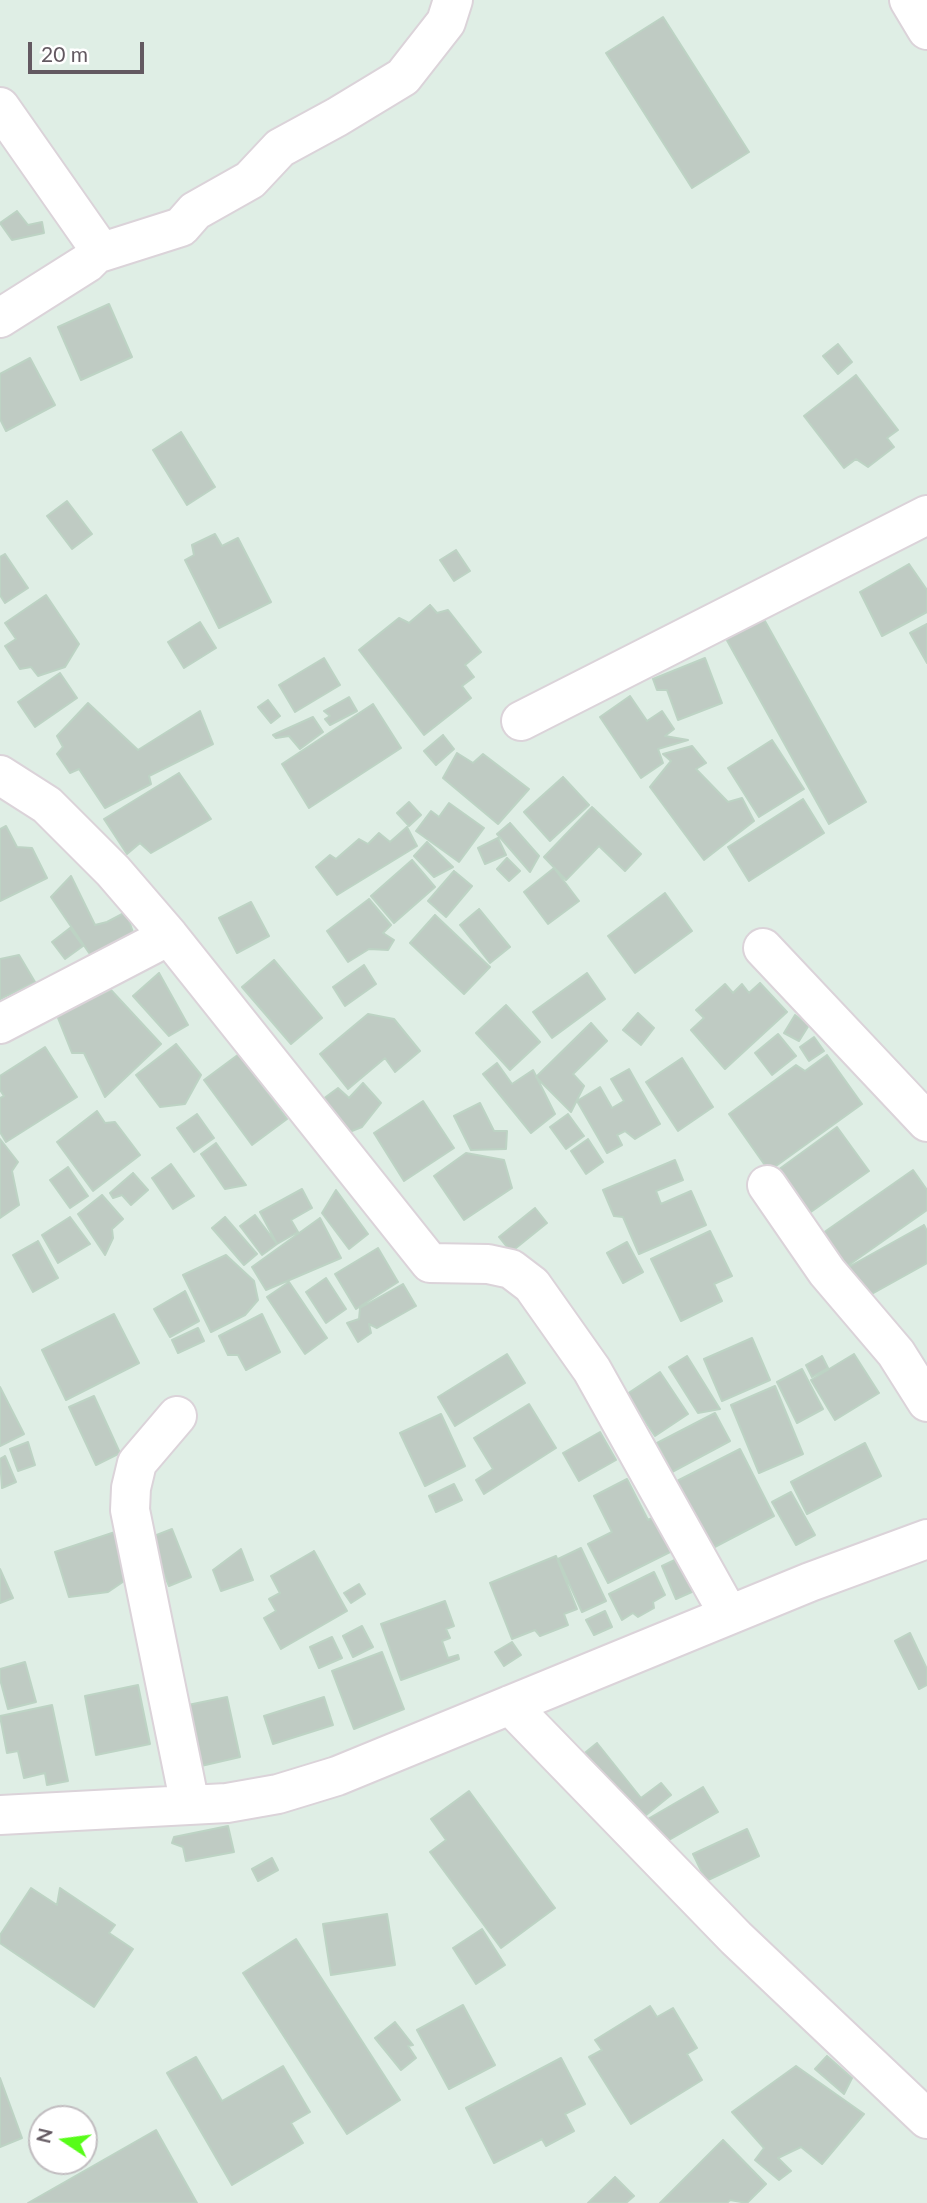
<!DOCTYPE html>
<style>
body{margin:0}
#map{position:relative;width:927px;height:2203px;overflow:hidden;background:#dfeee5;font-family:Lato,sans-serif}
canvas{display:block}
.north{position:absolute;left:28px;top:2105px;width:70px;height:70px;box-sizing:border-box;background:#fff;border:2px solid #c1bdc0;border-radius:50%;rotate:283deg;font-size:19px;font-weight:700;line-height:28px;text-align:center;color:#635961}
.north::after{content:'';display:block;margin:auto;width:24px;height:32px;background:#57fc18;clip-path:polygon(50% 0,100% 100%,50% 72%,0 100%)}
.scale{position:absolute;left:28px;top:42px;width:116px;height:32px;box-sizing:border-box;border:4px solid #635961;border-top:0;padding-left:9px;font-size:21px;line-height:24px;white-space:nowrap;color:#635961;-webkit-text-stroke:5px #fff;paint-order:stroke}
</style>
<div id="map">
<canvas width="927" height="2203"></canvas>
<div class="north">N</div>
<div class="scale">20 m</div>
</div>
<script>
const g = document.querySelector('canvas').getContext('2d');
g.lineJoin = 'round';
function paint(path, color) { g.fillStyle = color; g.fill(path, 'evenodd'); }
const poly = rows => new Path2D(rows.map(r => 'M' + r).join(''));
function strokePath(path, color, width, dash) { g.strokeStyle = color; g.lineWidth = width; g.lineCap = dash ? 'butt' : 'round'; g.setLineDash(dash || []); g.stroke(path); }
const building = poly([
 [663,17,749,152,692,188,606,53,663,17],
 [17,211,28,225,42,222,44,233,12,240,0,223,17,211],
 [109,304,132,357,81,380,58,327,109,304],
 [838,344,852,362,838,374,823,356,838,344],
 [30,358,55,405,6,431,0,419,0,374,30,358],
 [856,375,898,430,887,438,894,447,868,467,856,459,844,468,804,416,856,375],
 [181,432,215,487,187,505,153,450,181,432],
 [67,501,92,534,72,549,47,516,67,501],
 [215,534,222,546,238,538,271,602,219,628,185,560,194,555,192,545,215,534],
 [456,550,470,571,454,581,440,560,456,550],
 [5,554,28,588,5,603,0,595,0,557,5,554],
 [909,564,927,590,927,612,882,636,860,592,909,564],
 [46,595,79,644,65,667,38,676,31,667,20,669,5,646,16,639,5,623,46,595],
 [430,605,437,613,448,610,481,652,465,665,474,677,462,686,471,698,424,735,359,650,399,618,409,623,430,605],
 [761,614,866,802,829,824,724,635,761,614],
 [200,622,216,648,184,668,168,642,200,622],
 [927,624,927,663,910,633,927,624],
 [324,658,340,685,295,712,279,685,324,658],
 [705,658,722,703,678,720,667,690,657,690,653,679,705,658],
 [60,673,77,698,35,727,18,702,60,673],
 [630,696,647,721,662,711,674,729,665,736,688,740,658,749,663,763,641,778,600,717,630,696],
 [349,697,357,711,330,725,325,719,330,716,324,711,349,697],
 [268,700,280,716,271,723,258,707,268,700],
 [88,703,138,750,200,711,213,744,149,776,151,784,105,808,79,769,70,773,57,754,63,747,57,736,88,703],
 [373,704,401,748,309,808,282,764,373,704],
 [313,717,323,732,300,749,289,736,276,738,273,735,313,717],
 [443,735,454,749,436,765,424,751,443,735],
 [772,740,804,789,759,817,728,768,772,740],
 [692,746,706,763,696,769,728,802,742,798,754,821,704,860,650,787,671,761,663,754,692,746],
 [457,753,473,763,483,754,529,789,498,824,443,778,457,753],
 [179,773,211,819,151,853,140,843,127,854,104,819,179,773],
 [563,777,589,805,550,841,524,812,563,777],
 [803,799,824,833,749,881,728,847,803,799],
 [409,802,421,815,409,826,397,813,409,802],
 [449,803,484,828,459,862,416,831,431,811,439,817,449,803],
 [592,807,641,854,625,871,599,846,566,880,544,857,592,807],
 [510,823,539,856,530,872,497,834,510,823],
 [6,826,17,847,32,848,47,878,0,901,0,829,6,826],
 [407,827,417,846,337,895,316,867,330,855,336,859,359,839,368,844,379,833,390,842,407,827],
 [498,838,506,855,485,864,478,848,498,838],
 [427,842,453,867,434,877,414,856,427,842],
 [507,858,520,871,509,881,497,869,507,858],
 [412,860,435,887,394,923,371,896,412,860],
 [554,868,579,901,548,924,524,892,554,868],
 [454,871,472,886,446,917,428,901,454,871],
 [71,876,95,925,107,922,126,912,136,941,98,966,51,897,71,876],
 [665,893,692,931,635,973,608,936,665,893],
 [369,899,391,925,383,933,394,940,388,950,369,949,348,962,327,931,369,899],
 [251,902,269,936,237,953,219,918,251,902],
 [479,909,510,947,490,963,460,925,479,909],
 [435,915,490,967,464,994,410,943,435,915],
 [70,928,83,946,65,959,52,942,70,928],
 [19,955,35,982,0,999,0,959,19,955],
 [274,960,322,1018,291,1044,242,987,274,960],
 [364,965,376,984,345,1006,333,987,364,965],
 [159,973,188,1025,169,1036,133,996,159,973],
 [587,973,605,999,552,1038,533,1012,587,973],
 [760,983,787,1012,725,1069,691,1030,704,1018,696,1010,725,984,733,993,742,984,749,993,760,983],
 [111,990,161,1044,105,1097,84,1053,72,1053,56,1013,111,990],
 [506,1005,540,1042,510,1070,476,1033,506,1005],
 [638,1013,654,1028,641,1045,623,1030,638,1013],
 [368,1014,394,1019,420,1051,395,1072,385,1058,348,1089,320,1054,368,1014],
 [795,1015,809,1025,799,1041,784,1033,795,1015],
 [591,1023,607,1041,573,1074,584,1086,571,1112,536,1077,591,1023],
 [778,1034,796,1056,772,1075,755,1053,778,1034],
 [814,1037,824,1051,809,1061,800,1047,814,1037],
 [176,1044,201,1075,185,1104,160,1107,136,1075,176,1044],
 [45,1047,77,1097,6,1142,0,1132,0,1098,4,1096,0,1090,0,1076,45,1047],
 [239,1054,287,1119,252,1145,204,1080,239,1054],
 [827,1055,862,1104,769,1171,729,1114,796,1065,805,1071,827,1055],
 [682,1058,713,1107,678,1131,646,1082,682,1058],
 [497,1063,512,1084,533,1070,555,1114,531,1133,483,1074,497,1063],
 [629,1069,660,1124,635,1139,625,1131,617,1135,622,1145,607,1153,577,1101,600,1087,612,1108,624,1101,611,1079,629,1069],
 [363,1083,381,1103,362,1127,339,1136,315,1105,338,1088,349,1098,363,1083],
 [423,1101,454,1148,404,1181,374,1133,423,1101],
 [480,1103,494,1131,507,1131,506,1149,471,1150,454,1116,480,1103],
 [97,1111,105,1123,115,1122,140,1155,93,1191,57,1142,97,1111],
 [197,1114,214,1138,194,1152,177,1128,197,1114],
 [568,1114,584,1136,566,1149,550,1127,568,1114],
 [837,1127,869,1171,808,1214,778,1170,837,1127],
 [0,1139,18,1162,12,1171,19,1205,0,1218,0,1139],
 [588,1139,603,1162,586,1174,571,1151,588,1139],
 [216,1143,246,1185,225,1189,201,1154,216,1143],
 [466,1153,504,1160,512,1188,464,1220,434,1176,466,1153],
 [675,1160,683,1180,656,1191,661,1204,691,1191,706,1225,639,1254,623,1217,614,1216,603,1190,675,1160],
 [171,1164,194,1196,173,1209,152,1178,171,1164],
 [68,1167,88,1196,70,1208,50,1180,68,1167],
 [913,1170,927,1190,927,1210,836,1274,813,1240,913,1170],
 [133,1173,148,1190,131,1205,122,1195,113,1198,110,1193,133,1173],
 [302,1189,312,1208,291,1220,298,1232,277,1244,260,1212,302,1189],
 [336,1190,368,1234,349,1249,322,1213,336,1190],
 [102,1195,123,1219,112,1229,113,1238,105,1255,78,1214,102,1195],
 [535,1208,547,1223,511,1252,499,1237,535,1208],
 [255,1215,277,1244,262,1255,240,1226,255,1215],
 [70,1217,90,1244,58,1263,42,1235,70,1217],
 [225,1217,257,1254,244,1265,212,1228,225,1217],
 [320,1218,341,1258,266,1290,252,1267,320,1218],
 [924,1225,927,1231,927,1263,861,1300,845,1269,924,1225],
 [710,1231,732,1276,714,1284,722,1301,681,1321,651,1259,710,1231],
 [38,1241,58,1278,33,1292,13,1255,38,1241],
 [627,1242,643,1272,623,1283,607,1253,627,1242],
 [378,1248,398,1282,356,1309,335,1274,378,1248],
 [226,1255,254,1281,258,1300,245,1315,211,1332,183,1275,226,1255],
 [326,1278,346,1309,326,1323,306,1292,326,1278],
 [289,1282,327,1338,305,1354,267,1297,289,1282],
 [403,1284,416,1306,377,1328,369,1324,371,1333,358,1342,347,1323,359,1319,360,1308,403,1284],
 [185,1291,199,1321,170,1337,154,1309,185,1291],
 [114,1314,139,1363,66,1400,42,1350,114,1314],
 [262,1314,280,1352,246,1370,238,1355,228,1355,219,1336,262,1314],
 [198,1328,204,1341,178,1353,172,1340,198,1328],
 [752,1338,770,1380,722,1401,704,1359,752,1338],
 [507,1354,525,1383,455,1426,438,1397,507,1354],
 [854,1354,879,1393,835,1420,811,1380,854,1354],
 [687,1356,720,1409,698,1413,669,1367,687,1356],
 [822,1356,828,1368,812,1377,806,1365,822,1356],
 [802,1369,823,1409,797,1423,777,1382,802,1369],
 [660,1372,688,1414,655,1436,627,1394,660,1372],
 [775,1386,803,1454,759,1473,731,1405,775,1386],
 [0,1387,24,1434,0,1446,0,1387],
 [94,1396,120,1453,96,1465,69,1407,94,1396],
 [529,1404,556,1448,484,1494,476,1480,493,1469,474,1438,529,1404],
 [715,1413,730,1441,672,1472,657,1443,715,1413],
 [441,1414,465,1466,425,1486,400,1433,441,1414],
 [600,1432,616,1460,579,1481,563,1453,600,1432],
 [28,1442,35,1465,18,1471,10,1449,28,1442],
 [865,1443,881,1476,807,1514,791,1482,865,1443],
 [740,1449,774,1516,709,1550,675,1482,740,1449],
 [5,1456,16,1482,2,1488,0,1459,5,1456],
 [627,1479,648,1520,663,1513,680,1547,608,1583,588,1544,612,1532,594,1496,627,1479],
 [454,1484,462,1500,436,1512,429,1496,454,1484],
 [791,1492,815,1535,796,1545,772,1502,791,1492],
 [172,1529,191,1577,169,1586,149,1538,172,1529],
 [115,1532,133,1575,108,1592,69,1597,55,1552,115,1532],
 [581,1548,606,1601,582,1612,558,1559,581,1548],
 [241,1549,253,1580,221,1591,213,1570,241,1549],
 [314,1551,347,1611,281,1649,264,1618,276,1611,269,1599,280,1593,271,1576,314,1551],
 [556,1556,577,1609,564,1614,568,1625,540,1636,535,1630,512,1639,490,1583,556,1556],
 [679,1558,694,1591,676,1599,662,1566,679,1558],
 [0,1569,13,1598,0,1603,0,1569],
 [654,1572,665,1595,653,1602,654,1608,638,1617,633,1613,622,1620,609,1594,654,1572],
 [359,1584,365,1594,351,1603,344,1593,359,1584],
 [445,1601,454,1626,446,1629,450,1638,442,1641,448,1658,458,1655,459,1659,401,1680,381,1624,445,1601],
 [605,1611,612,1627,594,1635,586,1620,605,1611],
 [362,1626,373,1647,353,1657,343,1636,362,1626],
 [910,1633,927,1669,927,1685,919,1689,895,1641,910,1633],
 [332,1637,342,1658,319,1668,310,1647,332,1637],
 [512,1642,521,1655,504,1666,495,1652,512,1642],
 [382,1652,404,1709,354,1729,332,1671,382,1652],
 [25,1662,36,1702,8,1709,0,1679,0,1669,25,1662],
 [138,1685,150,1744,96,1755,85,1696,138,1685],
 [227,1697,240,1757,201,1766,188,1705,227,1697],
 [324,1697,333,1725,273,1744,264,1716,324,1697],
 [52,1705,68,1781,47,1785,45,1773,24,1778,18,1751,7,1753,0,1716,52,1705],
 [597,1743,641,1798,661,1783,671,1795,635,1824,581,1756,597,1743],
 [703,1787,718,1812,655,1848,641,1823,703,1787],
 [469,1791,555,1908,501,1948,430,1852,446,1840,431,1819,469,1791],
 [228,1826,234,1852,186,1861,183,1847,172,1843,174,1837,228,1826],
 [747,1829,759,1856,706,1881,693,1854,747,1829],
 [272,1858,278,1870,258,1881,252,1869,272,1858],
 [31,1888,57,1905,60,1888,115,1925,109,1933,133,1949,94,2007,0,1943,0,1935,31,1888],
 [387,1914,395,1965,331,1975,323,1924,387,1914],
 [482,1929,505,1965,476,1984,453,1948,482,1929],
 [296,1939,400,2100,347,2134,243,1973,296,1939],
 [463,2005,495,2065,449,2089,417,2030,463,2005],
 [650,2006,657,2017,673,2008,697,2048,687,2054,702,2080,631,2124,589,2057,602,2050,595,2040,650,2006],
 [395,2022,413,2045,408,2046,416,2058,401,2070,375,2038,395,2022],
 [827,2056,852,2078,844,2094,815,2069,827,2056],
 [196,2057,222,2101,283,2066,310,2112,291,2123,303,2143,232,2185,167,2073,196,2057],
 [561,2058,585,2104,565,2114,574,2131,546,2146,542,2139,494,2163,466,2108,561,2058],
 [796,2066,864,2114,822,2164,801,2147,778,2158,791,2171,779,2180,755,2160,764,2148,732,2112,796,2066],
 [0,2078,22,2138,0,2147,0,2078],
 [156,2130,197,2203,28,2203,156,2130],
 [723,2140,766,2184,747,2203,730,2200,727,2203,660,2203,723,2140],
 [615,2177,634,2196,626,2203,588,2203,615,2177]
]);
const street = poly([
 [909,0,927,30],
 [0,107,98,247,96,254,87,263,0,318],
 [96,254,181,227,195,211,250,180,280,148,337,117,403,77,446,22,453,0],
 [521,721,927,515],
 [0,775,47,805,113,871,169,936,430,1263,488,1264,511,1269,532,1285,592,1370,729,1615],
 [763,948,927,1122],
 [0,1024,169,936],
 [767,1185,827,1272,896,1353,927,1402],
 [177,1416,137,1463,131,1488,130,1510,190,1805],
 [510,1705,736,1938,927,2119],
 [0,1815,227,1803,278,1794,337,1776,810,1582,927,1539]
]);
paint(building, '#bfcbc3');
strokePath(building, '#bdd3c4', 2);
strokePath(street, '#dbd3d9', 42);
strokePath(street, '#fff', 38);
</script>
